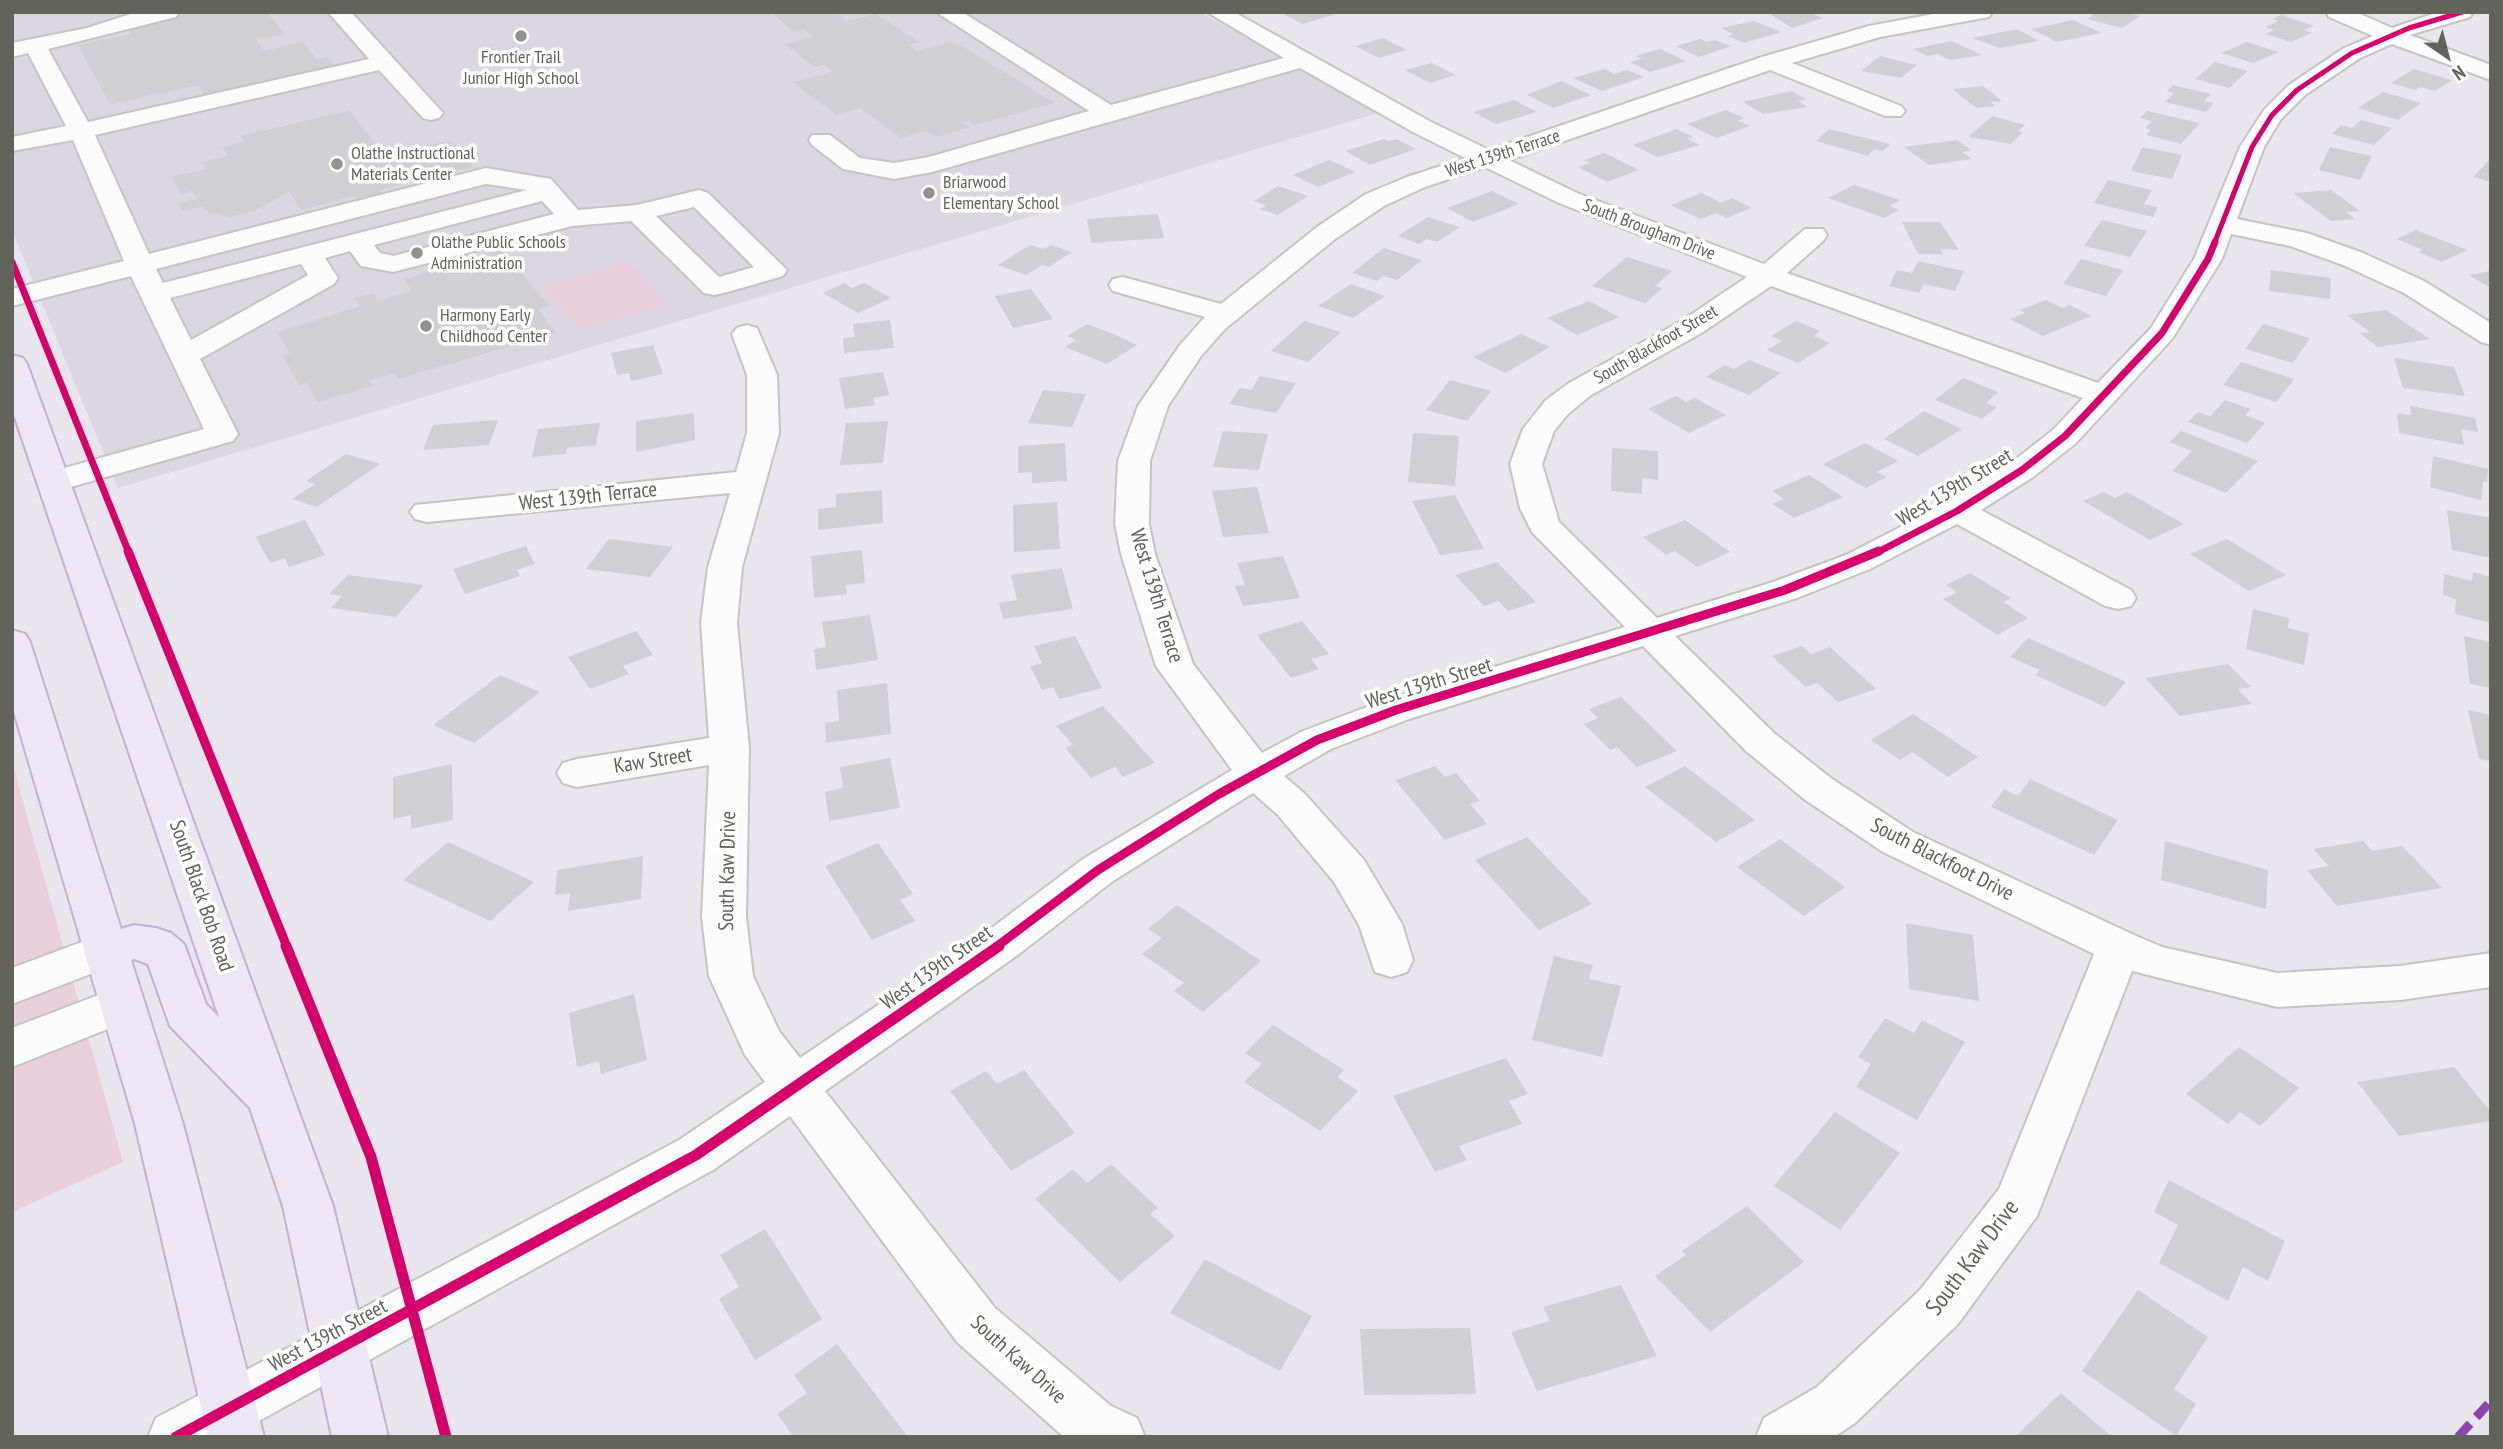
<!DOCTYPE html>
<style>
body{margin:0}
#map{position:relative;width:2503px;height:1449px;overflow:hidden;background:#e8e5ec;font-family:"PT Sans Narrow",sans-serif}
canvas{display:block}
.frame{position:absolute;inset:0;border:14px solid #62645b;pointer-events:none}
.north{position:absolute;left:2412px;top:21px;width:70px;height:70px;-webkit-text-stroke:5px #fff;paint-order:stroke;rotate:145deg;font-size:19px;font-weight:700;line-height:28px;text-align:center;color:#62645b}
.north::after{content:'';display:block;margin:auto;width:24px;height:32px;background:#62645b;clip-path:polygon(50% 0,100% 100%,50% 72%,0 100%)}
</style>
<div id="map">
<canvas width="2503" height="1449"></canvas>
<div class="frame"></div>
<div class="north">N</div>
</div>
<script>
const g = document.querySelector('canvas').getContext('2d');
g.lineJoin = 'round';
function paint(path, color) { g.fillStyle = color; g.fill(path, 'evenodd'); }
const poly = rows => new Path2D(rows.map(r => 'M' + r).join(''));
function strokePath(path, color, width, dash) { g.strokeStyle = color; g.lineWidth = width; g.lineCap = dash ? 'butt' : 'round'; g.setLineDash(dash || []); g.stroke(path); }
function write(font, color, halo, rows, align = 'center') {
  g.font = font + ' "PT Sans Narrow",sans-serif'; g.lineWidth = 7; g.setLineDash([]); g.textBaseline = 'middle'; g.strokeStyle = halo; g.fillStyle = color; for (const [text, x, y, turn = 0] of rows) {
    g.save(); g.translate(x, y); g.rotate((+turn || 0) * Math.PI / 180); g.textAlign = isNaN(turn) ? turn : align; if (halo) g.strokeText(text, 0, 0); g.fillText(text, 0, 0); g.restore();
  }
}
const education = poly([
 [12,12,1199,12,1385,111,118,488,12,230]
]);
const green = poly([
 [628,262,667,304,580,330,543,286],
 [12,762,123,1162,12,1212]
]);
const building = poly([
 [196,12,267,12,284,34,256,39,264,51,303,42,317,60,327,57,336,68,206,97,198,85,110,104,78,45,131,34,126,26],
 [787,12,835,12,847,21,876,14,919,42,908,45,917,51,955,42,1055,103,975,125,969,121,963,123,970,127,935,137,926,131,901,138,860,108,836,115,793,82,834,72,824,65,815,67,784,44,813,37,805,30,796,32,773,15],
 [1291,12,1332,12,1336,14,1302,24,1284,14],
 [1778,12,1809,12,1823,18,1792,28,1770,14],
 [2097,12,2124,12,2140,16,2122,28,2087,19],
 [2281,15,2314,26,2304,30,2312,33,2291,42,2265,34,2274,30,2265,27,2279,21,2272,19],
 [2073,20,2101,33,2057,42,2031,29],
 [1754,21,1781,32,1744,43,1728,36,1734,34,1721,28],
 [2017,29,2039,41,2000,48,1972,38],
 [1383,38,1407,50,1379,58,1355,46],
 [1700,39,1707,42,1715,40,1731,46,1699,57,1676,46],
 [1952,41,1982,55,1950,60,1937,54,1927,56,1913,49],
 [2247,42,2279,52,2253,63,2221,53],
 [1660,49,1686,61,1650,72,1630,62,1642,59,1636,56],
 [1880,56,1917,65,1901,78,1861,71],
 [2215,62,2248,71,2229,88,2195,79],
 [1432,63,1456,75,1430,83,1405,70],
 [1605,69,1614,74,1627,70,1644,77,1602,91,1573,78],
 [2414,69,2452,80,2435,91,2420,87,2415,90,2391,83],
 [1561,81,1591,95,1553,108,1527,95],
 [2173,85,2211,94,2204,101,2214,103,2206,112,2165,102,2174,93,2167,91],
 [1983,86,2002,101,1990,102,1995,106,1976,108,1952,89],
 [1792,91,1806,99,1798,101,1808,107,1763,114,1743,102],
 [2383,92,2421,103,2398,120,2358,108],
 [1514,100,1537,112,1496,124,1473,112],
 [1726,110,1744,118,1738,121,1750,126,1717,138,1687,124],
 [349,111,384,154,451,141,473,167,380,190,384,196,359,202,355,196,301,210,289,192,256,210,229,217,205,211,202,206,182,211,178,204,197,199,192,191,181,194,171,177,206,169,202,162,228,156,222,147,245,142,241,136],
 [2147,111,2200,123,2181,144,2146,135,2151,130,2145,128,2152,121,2140,118],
 [1992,116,2025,125,2018,131,2023,132,2011,144,1968,137],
 [2361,120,2392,128,2374,145,2332,134,2341,125,2352,128],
 [1677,129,1693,137,1687,139,1700,145,1658,157,1633,145],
 [1829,129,1890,144,1883,151,1874,149,1868,156,1816,141],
 [1384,139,1389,141,1397,139,1416,149,1370,165,1345,151],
 [1957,140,1971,150,1962,152,1972,159,1929,165,1904,147],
 [2142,147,2182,155,2172,179,2131,171],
 [2330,147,2372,156,2360,180,2319,170],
 [1604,153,1639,170,1607,182,1578,167,1590,163,1584,160],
 [1329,160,1355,172,1318,187,1293,175],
 [2489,160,2491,182,2473,177],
 [2108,180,2152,190,2144,204,2158,207,2153,217,2094,203],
 [1854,185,1900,200,1889,206,1899,210,1884,218,1828,198],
 [1278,186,1308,196,1278,215,1260,209,1266,205,1254,201],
 [2331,190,2360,211,2346,212,2355,219,2331,221,2293,193],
 [1492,191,1519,204,1473,222,1447,208],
 [1702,193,1721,203,1732,198,1752,208,1726,218,1717,213,1700,219,1671,205],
 [1158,214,1164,238,1091,243,1087,219],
 [1428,217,1460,227,1437,242,1426,239,1419,244,1398,236],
 [2102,220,2147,231,2130,257,2084,246],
 [1902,222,1940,222,1959,250,1940,249,1943,254,1918,254],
 [2416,230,2467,250,2442,262,2418,252,2423,250,2397,239],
 [1030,245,1044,249,1051,245,1072,252,1049,267,1042,265,1026,275,998,265],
 [1384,248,1422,260,1397,280,1383,276,1377,281,1352,273],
 [502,249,549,306,538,309,556,333,398,379,394,373,369,380,373,386,318,402,307,383,299,385,283,356,290,354,278,332,360,306,355,298,373,293,378,301,412,291,404,279],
 [1627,257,1672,271,1655,286,1663,288,1645,303,1592,286],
 [2081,259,2123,270,2106,296,2063,284],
 [1918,261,1964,271,1955,291,1924,284,1919,293,1889,286,1897,270,1912,273],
 [2271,270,2331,278,2330,299,2269,291],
 [2491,271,2491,288,2469,275],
 [844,283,852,288,864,283,891,298,858,313,823,293],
 [1351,284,1385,296,1353,318,1318,306],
 [1031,289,1053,319,1013,328,995,296],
 [2046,300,2063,308,2070,305,2091,316,2043,336,2010,319,2025,313,2020,310],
 [1589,301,1619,317,1577,335,1547,318],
 [2386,310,2430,339,2378,347,2359,333,2370,332,2347,315],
 [890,320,894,348,844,353,843,338,855,337,853,324],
 [1304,321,1341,332,1308,362,1271,351],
 [1796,321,1820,331,1814,336,1830,343,1798,363,1767,350,1782,341,1771,336],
 [1087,324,1118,336,1137,345,1107,364,1065,347,1076,340,1067,336],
 [2263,324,2310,338,2293,363,2245,349],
 [1521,334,1550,347,1505,373,1473,357],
 [653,345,663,374,631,381,629,373,617,375,611,353],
 [2394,358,2454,367,2465,396,2403,388],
 [1749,360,1781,373,1749,395,1706,377,1724,365,1734,369],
 [2241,362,2294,379,2276,402,2223,385],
 [883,372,889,395,873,398,875,405,845,409,839,378],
 [1260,376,1296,383,1276,413,1229,404,1240,388,1251,390],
 [1963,378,1998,392,1986,403,1997,407,1982,419,1935,400],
 [1450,380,1491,391,1467,421,1426,410],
 [1043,390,1086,394,1072,427,1028,423],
 [1676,396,1686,402,1695,398,1726,415,1689,433,1648,409],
 [2225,400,2251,409,2245,415,2265,423,2247,443,2188,422,2198,412,2210,416],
 [2410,406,2475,418,2478,432,2461,429,2464,445,2399,433,2397,413,2411,415],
 [1924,411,1962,429,1918,456,1884,439],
 [694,413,695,440,636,452,636,421],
 [498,420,489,445,423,450,433,425],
 [888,421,883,463,840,465,846,423],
 [600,423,596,445,567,448,566,454,532,457,538,429],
 [1223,431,1268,434,1259,470,1213,467],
 [2181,431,2258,461,2226,493,2172,471,2192,451,2169,442],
 [1413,433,1459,436,1455,486,1408,482],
 [1065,443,1067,481,1032,483,1032,472,1018,473,1018,446],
 [1865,443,1898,461,1877,472,1887,477,1866,488,1823,464],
 [1612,448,1658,451,1658,480,1642,478,1642,494,1611,491],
 [346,454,380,464,317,507,292,499,315,484,306,481],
 [2433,456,2488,469,2487,482,2483,481,2481,500,2430,487],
 [1809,475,1843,497,1794,518,1773,504,1784,499,1772,491],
 [1257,487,1269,533,1223,537,1212,491],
 [882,490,883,523,818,530,818,509,836,507,836,494],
 [2104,492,2115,498,2127,492,2184,524,2150,540,2083,501],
 [1455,495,1484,549,1440,555,1412,501],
 [1057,502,1060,549,1014,552,1013,505],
 [2447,510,2491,518,2491,558,2452,550],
 [305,520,325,555,289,567,285,558,270,563,256,537],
 [1685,520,1730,552,1697,567,1675,551,1666,555,1643,537],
 [609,539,673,547,650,577,586,569],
 [2227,539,2286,575,2249,591,2190,554],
 [526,546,535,564,517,570,520,576,465,594,453,569],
 [862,550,865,583,846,585,847,594,814,598,811,556],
 [1283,556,1300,598,1243,606,1235,586,1245,585,1237,563],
 [1497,562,1536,602,1508,611,1498,601,1484,606,1455,575],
 [1062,568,1073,609,1003,619,999,603,1017,600,1011,575],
 [2473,572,2491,577,2491,623,2455,614,2456,599,2443,595,2444,574,2472,581],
 [1970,573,2011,598,2003,602,2028,618,1997,635,1943,599,1957,592,1946,585],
 [348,575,424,585,396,617,331,608,342,596,329,594],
 [2253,609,2289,618,2288,628,2309,633,2304,665,2246,649],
 [870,615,878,660,816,670,814,649,826,647,822,622],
 [1302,621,1329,654,1311,659,1319,669,1291,678,1257,635],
 [636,631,653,655,623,666,629,674,590,689,568,657],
 [1075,636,1102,688,1059,699,1053,687,1042,690,1030,666,1042,663,1034,646],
 [2464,636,2491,642,2491,688,2470,684],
 [2028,638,2126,682,2105,707,2035,675,2040,670,2010,657],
 [1802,646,1811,654,1830,647,1876,689,1838,702,1817,683,1806,687,1772,656],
 [2228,664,2251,687,2238,689,2252,704,2180,716,2145,678],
 [500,675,540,692,474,743,433,725],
 [887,683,891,734,826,743,825,723,839,721,837,690],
 [1621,697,1677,751,1637,767,1617,747,1610,750,1584,724,1598,718,1589,709],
 [1103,706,1155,763,1123,777,1115,767,1091,778,1065,748,1073,745,1056,726],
 [2468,710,2491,715,2491,761,2479,759],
 [1913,714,1978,757,1948,777,1912,752,1900,760,1871,740],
 [890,758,900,808,829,821,825,792,843,788,840,767],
 [452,764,453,820,411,829,411,815,393,819,393,777],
 [1435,766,1445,777,1456,773,1480,801,1470,804,1487,824,1445,840,1395,780],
 [1685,766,1755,820,1716,842,1645,787],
 [2030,779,2118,820,2094,855,1991,807,2004,789,2018,796],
 [1527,837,1592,904,1539,930,1475,860],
 [1780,839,1845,887,1804,916,1737,867],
 [2165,841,2268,870,2266,909,2161,880],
 [2363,841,2372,851,2402,846,2442,888,2337,906,2307,870,2329,866,2313,849],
 [448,842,534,882,490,921,403,880],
 [878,843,913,894,900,900,915,921,872,940,825,866],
 [643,856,641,899,568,911,570,893,555,895,557,870],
 [1177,905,1261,961,1203,1012,1174,991,1184,983,1142,954,1162,938,1148,929],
 [1906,923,1973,935,1979,1001,1909,989],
 [1554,956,1593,965,1589,979,1621,986,1602,1057,1532,1040],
 [634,994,647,1060,601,1074,599,1061,577,1067,569,1013],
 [1885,1018,1914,1033,1922,1020,1965,1042,1917,1120,1856,1087,1871,1064,1858,1057],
 [1273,1025,1344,1070,1337,1077,1358,1091,1320,1131,1244,1082,1262,1064,1245,1053],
 [2239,1047,2299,1088,2260,1126,2240,1112,2228,1124,2186,1094],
 [1506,1058,1528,1094,1509,1101,1522,1124,1459,1146,1467,1160,1435,1172,1393,1096],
 [2454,1067,2491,1112,2491,1121,2399,1136,2357,1082],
 [1024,1070,1075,1133,1011,1171,950,1091,986,1071,997,1084],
 [1835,1112,1900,1153,1840,1230,1774,1186],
 [1111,1164,1158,1208,1150,1214,1175,1236,1120,1282,1035,1199,1073,1169,1087,1183],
 [2169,1180,2285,1241,2268,1281,2243,1267,2228,1301,2159,1263,2178,1225,2154,1212],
 [1747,1206,1804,1262,1710,1332,1655,1276,1686,1255,1682,1251],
 [765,1229,822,1319,755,1360,719,1299,739,1287,720,1255],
 [1205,1259,1312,1316,1280,1371,1170,1313],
 [1621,1285,1657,1356,1537,1391,1511,1332,1550,1321,1543,1307],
 [2138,1290,2208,1337,2174,1389,2196,1404,2176,1436,2082,1371],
 [1470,1328,1476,1394,1364,1395,1360,1329],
 [837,1344,908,1437,794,1437,777,1414,807,1393,794,1375],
 [2061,1393,2112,1437,2015,1437]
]);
const minor = poly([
 [137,12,179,12,176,17,48,49,88,122,369,59,328,12,351,12,443,113,439,118,431,120,423,118,379,70,95,135,149,254,486,168,551,179,578,210,637,205,699,190,708,193,787,270,783,276,724,293,714,295,704,293,631,221,572,226,393,272,361,266,350,251,325,258,338,278,334,284,200,359,238,434,233,441,67,488,55,491,43,488,39,481,43,474,204,429,131,276,12,306,12,289,124,261,73,140,12,151,12,137,66,126,28,53,12,57,12,43,87,28,137,12],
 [486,184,527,190,163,283,156,269,486,184],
 [542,201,554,214,393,256,380,253,374,245,542,201],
 [694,207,754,267,719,277,656,216,694,207],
 [301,264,308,275,191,340,170,298,301,264],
 [936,12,962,12,1111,105,1284,58,1207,12,1234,12,1431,122,1489,150,1762,57,1869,26,1944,12,1992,12,1989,17,1880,37,1792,63,1901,106,1905,111,1901,116,1885,116,1770,70,1509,160,1577,193,1764,264,1805,229,1823,229,1827,235,1823,241,1787,273,2098,383,2151,328,2194,259,2240,147,2264,110,2289,85,2344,48,2373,36,2329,17,2326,12,2356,12,2392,28,2438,12,2473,12,2470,17,2410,35,2491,65,2491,80,2392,44,2360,58,2305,95,2281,119,2264,147,2237,219,2307,233,2363,253,2424,281,2491,323,2491,345,2481,342,2404,293,2343,265,2290,246,2231,234,2222,259,2172,339,2076,443,2033,477,1981,510,2131,590,2136,598,2131,606,2118,609,2105,606,1957,524,1870,569,1797,598,1675,636,1774,733,1832,779,1913,832,2134,935,2162,947,2277,973,2400,966,2491,953,2491,987,2400,1000,2277,1007,2132,971,2037,1216,1958,1324,1855,1423,1834,1437,1756,1437,1764,1418,1817,1387,1920,1290,1999,1189,2094,954,1883,852,1804,799,1746,751,1643,646,1409,719,1331,749,1284,776,1305,794,1364,860,1402,924,1413,960,1407,972,1391,977,1375,972,1359,925,1334,882,1277,814,1253,793,1113,881,1019,954,825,1091,995,1308,1111,1406,1137,1418,1145,1437,1064,1437,957,1342,790,1116,713,1170,230,1437,148,1437,156,1418,679,1140,765,1082,745,1055,709,976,702,917,709,765,577,787,563,783,557,773,563,763,577,759,709,738,701,623,708,567,730,493,427,522,415,519,410,512,415,505,736,472,747,433,747,375,732,334,737,328,747,325,757,328,777,375,779,433,742,567,737,623,749,748,746,917,753,976,779,1031,800,1058,989,930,1083,859,1232,770,1156,666,1121,554,1115,524,1118,461,1138,406,1180,345,1205,317,1113,291,1109,285,1113,279,1123,277,1221,304,1317,227,1366,194,1407,177,1465,158,1413,132,1300,68,932,172,894,179,843,169,812,145,809,140,812,135,830,135,860,158,894,163,929,157,1089,111,936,12],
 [1485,167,1559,203,1747,277,1683,320,1569,383,1546,400,1523,429,1510,464,1520,508,1532,532,1625,627,1383,701,1303,731,1262,753,1193,664,1155,554,1149,524,1150,461,1168,406,1201,356,1225,329,1335,239,1384,206,1425,187,1485,167],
 [1771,286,2083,398,2054,429,2011,463,1945,504,1846,555,1773,582,1657,618,1559,522,1542,464,1554,431,1568,414,1591,395,1703,332,1771,286],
 [106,933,122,938,128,950,122,962,12,1004,12,968,106,933],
 [122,986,138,991,145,1004,138,1017,12,1067,12,1028,122,986]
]);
const major = poly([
 [12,355,23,358,27,364,333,1206,388,1437,332,1437,283,1206,250,1108,170,1026,148,964,134,959,131,960,183,1124,264,1437,208,1437,135,1124,12,705,12,630,25,634,30,642,121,929,134,925,156,928,171,933,184,944,206,1004,219,1017,12,409,12,355]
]);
const quiet = poly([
 [2458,1437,2491,1401]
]);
const cyclewayFar3 = poly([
 [2214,244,2252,147,2272,115,2297,90,2352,53,2409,28,2462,12]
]);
const cyclewayFar2 = poly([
 [12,262,129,553],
 [1876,553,1957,511,2022,470,2065,436,2162,333,2208,259,2215,242]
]);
const cyclewayFar1 = poly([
 [128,551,287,947],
 [996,947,1098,870,1219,794,1317,740,1396,710,1785,590,1879,551]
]);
const cycleway = poly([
 [286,946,371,1157,446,1437],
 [176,1437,696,1155,999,946]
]);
const markers = [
 [521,36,7,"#91918e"],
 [337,164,7,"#91918e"],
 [929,193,7,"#91918e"],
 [417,253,7,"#91918e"],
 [426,326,7,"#91918e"]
];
const farPoinames = [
 ["Frontier Trail",521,58,"center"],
 ["Junior High School",521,79,"center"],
 ["Olathe Instructional",351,154],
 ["Materials Center",351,175],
 ["Briarwood",943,183],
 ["Elementary School",943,204],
 ["Olathe Public Schools",431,243],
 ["Administration",431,264],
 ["Harmony Early",440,316],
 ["Childhood Center",440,337]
];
const farStreetnames = [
 ["West 139th Terrace",1503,154,-18],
 ["South Brougham Drive",1649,230,21],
 ["South Blackfoot Street",1656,345,-30]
];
const streetNames = [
 ["West 139th Street",1955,488,-31],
 ["West 139th Terrace",588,497,-6],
 ["West 139th Terrace",1156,596,73],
 ["West 139th Street",1429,684,-17],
 ["Kaw Street",653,761,-9],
 ["South Blackfoot Drive",1942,860,27],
 ["South Kaw Drive",728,871,-89],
 ["South Black Bob Road",201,896,71],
 ["West 139th Street",937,968,-35],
 ["West 139th Street",328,1336,-28],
 ["South Kaw Drive",1018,1360,42]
];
const nearStreetnames = [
 ["South Kaw Drive",1973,1258,-53]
];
paint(education, '#dbd6e0');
paint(green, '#e8cfd9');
paint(building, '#d0cfd3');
strokePath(minor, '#c4c4c4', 4);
strokePath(major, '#c0b1d5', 4);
paint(minor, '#fcfbfc');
paint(major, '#ede7f3');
strokePath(quiet, '#8e44ad', 9, [18, 9]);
strokePath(cyclewayFar3, '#d6006c', 5);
strokePath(cyclewayFar2, '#d6006c', 7);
strokePath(cyclewayFar1, '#d6006c', 9);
strokePath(cycleway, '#d6006c', 11);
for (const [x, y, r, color] of markers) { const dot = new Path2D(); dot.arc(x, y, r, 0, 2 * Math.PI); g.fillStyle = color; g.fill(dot); strokePath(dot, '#fff', 2.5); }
write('18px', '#62645b', '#fff', farPoinames, 'left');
write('18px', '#62645b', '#fff', farStreetnames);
write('21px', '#62645b', '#fff', streetNames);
write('24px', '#62645b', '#fff', nearStreetnames);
</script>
